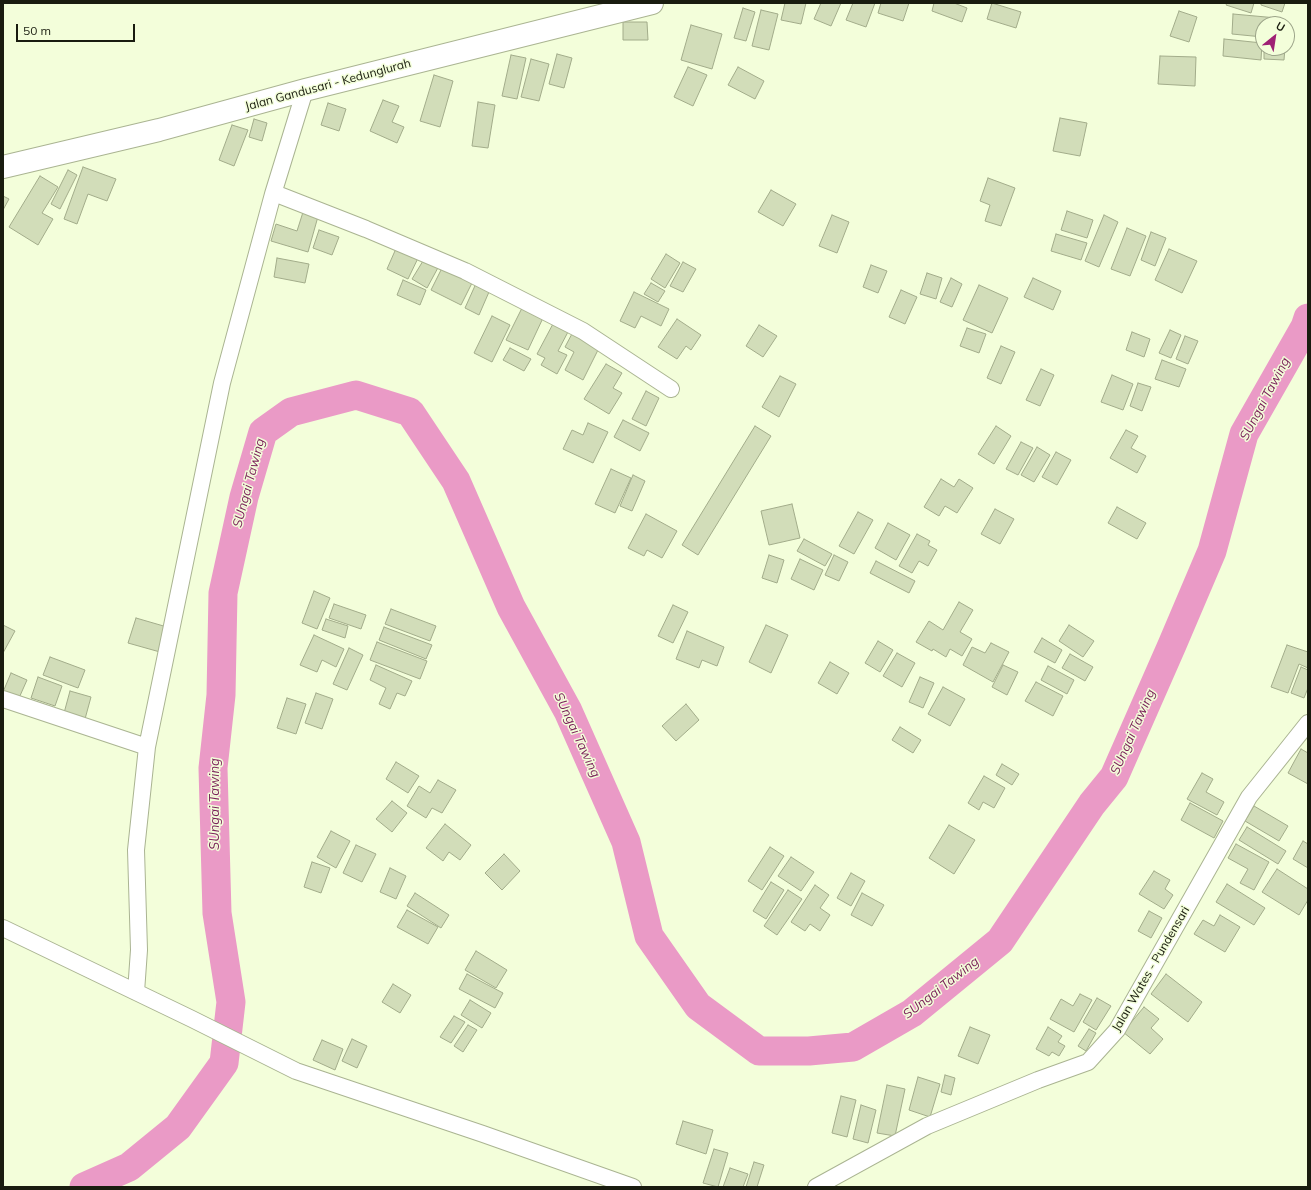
<!DOCTYPE html>
<style>
body{margin:0}
#map{position:relative;width:1311px;height:1190px;overflow:hidden;background:#f3feda;font-family:Mulish,sans-serif}
canvas{display:block}
.frame{position:absolute;inset:0;border:4px solid #191c0f;pointer-events:none}
.north{position:absolute;left:1255px;top:16px;width:40px;height:40px;box-sizing:border-box;background:#f3feda;border:1px solid #9ca489;border-radius:50%;rotate:30deg;font-size:11px;font-weight:700;line-height:16px;text-align:center;color:#191c0f}
.north::after{content:'';display:block;margin:auto;width:14px;height:18px;background:#9f2074;clip-path:polygon(50% 0,100% 100%,50% 72%,0 100%)}
.scale{position:absolute;left:16px;top:24px;width:119px;height:18px;box-sizing:border-box;border:2px solid #191c0f;border-top:0;padding-left:5px;font-size:12px;line-height:14px;white-space:nowrap;color:#191c0f;-webkit-text-stroke:3px #f3feda;paint-order:stroke}
</style>
<div id="map">
<canvas width="1311" height="1190"></canvas>
<div class="frame"></div>
<div class="north">U</div>
<div class="scale">50 m</div>
</div>
<script>
const g = document.querySelector('canvas').getContext('2d');
g.lineJoin = 'round';
const poly = rows => new Path2D(rows.map(r => 'M' + r).join(''));
function strokePath(path, color, width, dash) { g.strokeStyle = color; g.lineWidth = width; g.lineCap = dash ? 'butt' : 'round'; g.setLineDash(dash || []); g.stroke(path); }
function paint(path, color) { g.fillStyle = color; g.fill(path, 'evenodd'); }
function write(font, color, halo, rows, align = 'center') {
  g.font = font + ' Mulish,sans-serif'; g.lineWidth = 3; g.setLineDash([]); g.textBaseline = 'middle'; g.strokeStyle = halo; g.fillStyle = color; for (const [text, x, y, turn = 0] of rows) {
    g.save(); g.translate(x, y); g.rotate((+turn || 0) * Math.PI / 180); g.textAlign = isNaN(turn) ? turn : align; if (halo) g.strokeText(text, 0, 0); g.fillText(text, 0, 0); g.restore();
  }
}
const river = poly([
 [84,1187,129,1167,178,1127,224,1063,231,1002,217,913,213,768,221,695,223,593,244,497,263,432,291,412,356,395,410,412,456,481,511,607,568,711,626,842,649,936,698,1006,759,1051,809,1051,853,1047,912,1013,1000,941,1092,804,1114,777,1172,645,1212,551,1244,434,1305,327,1308,318]
]);
const building = poly([
 [785,3,806,3,801,24,781,20,785,3],
 [821,3,841,3,831,26,814,19,821,3],
 [853,3,875,3,866,27,846,20,853,3],
 [881,3,909,3,903,21,878,13,881,3],
 [934,3,954,3,967,8,962,22,932,11,934,3],
 [992,3,1021,12,1016,28,987,19,992,3],
 [1227,3,1254,3,1251,13,1226,5,1227,3],
 [1261,3,1285,3,1282,12,1261,5,1261,3],
 [743,8,755,12,746,41,734,38,743,8],
 [761,10,778,14,769,50,752,46,761,10],
 [1179,11,1197,17,1189,42,1170,36,1179,11],
 [1233,14,1277,18,1277,24,1263,24,1263,37,1232,34,1233,14],
 [623,22,647,22,648,40,623,40,623,22],
 [691,25,722,34,712,69,681,60,691,25],
 [1224,39,1262,43,1261,60,1223,56,1224,39],
 [1264,48,1285,48,1284,60,1264,59,1264,48],
 [557,54,572,58,564,88,549,84,557,54],
 [511,55,526,58,517,99,502,96,511,55],
 [1160,56,1196,57,1195,86,1158,84,1160,56],
 [531,59,549,64,539,101,521,97,531,59],
 [688,67,707,75,693,106,674,97,688,67],
 [738,67,764,81,755,99,728,85,738,67],
 [434,75,453,81,440,127,420,121,434,75],
 [383,100,399,106,392,122,404,127,397,143,370,131,383,100],
 [478,102,495,105,488,148,472,146,478,102],
 [328,103,346,109,339,131,321,125,328,103],
 [1060,118,1087,123,1080,156,1053,151,1060,118],
 [254,119,267,123,262,141,249,137,254,119],
 [232,125,248,130,234,166,219,160,232,125],
 [83,167,116,179,107,201,88,194,77,224,64,219,83,167],
 [68,170,77,175,60,209,51,204,68,170],
 [40,176,58,187,42,213,53,219,38,245,9,227,40,176],
 [988,178,1015,188,1001,226,985,221,990,205,980,201,988,178],
 [771,190,796,204,783,226,758,212,771,190],
 [3,196,9,199,3,210,3,196],
 [304,209,319,213,308,252,271,241,276,224,297,231,304,209],
 [1067,211,1093,220,1087,238,1061,230,1067,211],
 [832,215,849,222,837,253,819,246,832,215],
 [1104,215,1118,222,1099,267,1085,261,1104,215],
 [1127,228,1146,236,1130,276,1111,269,1127,228],
 [319,230,339,237,332,255,313,248,319,230],
 [1151,232,1166,238,1155,266,1141,260,1151,232],
 [1056,234,1087,243,1081,260,1051,251,1056,234],
 [398,244,420,254,408,279,387,269,398,244],
 [1169,249,1197,261,1182,293,1155,280,1169,249],
 [666,254,680,263,665,288,651,279,666,254],
 [426,256,440,264,427,288,412,279,426,256],
 [277,258,309,264,305,283,274,277,277,258],
 [683,262,696,269,683,292,670,286,683,262],
 [871,265,887,271,878,293,863,287,871,265],
 [442,268,472,283,461,305,431,290,442,268],
 [927,273,942,278,936,299,920,294,927,273],
 [951,278,962,284,952,307,940,302,951,278],
 [1033,278,1061,291,1053,310,1024,297,1033,278],
 [478,279,492,285,479,315,465,308,478,279],
 [403,280,426,290,420,305,397,295,403,280],
 [651,283,665,291,658,302,644,294,651,283],
 [979,285,1008,298,992,333,963,320,979,285],
 [901,290,917,297,905,324,889,317,901,290],
 [634,292,669,309,661,326,641,316,635,328,620,321,634,292],
 [522,308,543,318,528,350,506,340,522,308],
 [492,316,510,325,492,362,474,353,492,316],
 [677,319,701,335,691,350,686,346,677,359,658,347,677,319],
 [554,322,569,330,558,351,567,355,557,374,541,365,545,358,537,354,554,322],
 [759,325,777,336,763,357,746,346,759,325],
 [967,328,986,334,979,353,960,346,967,328],
 [574,330,601,344,583,380,565,370,574,352,565,347,574,330],
 [1170,330,1181,335,1171,358,1159,353,1170,330],
 [1132,332,1150,339,1144,357,1126,350,1132,332],
 [1185,336,1198,341,1188,364,1176,359,1185,336],
 [1001,346,1015,352,1001,384,987,378,1001,346],
 [510,348,531,359,524,371,503,360,510,348],
 [1162,360,1186,369,1179,387,1155,379,1162,360],
 [606,364,622,373,613,388,622,393,609,414,584,399,606,364],
 [1041,369,1054,375,1040,406,1026,400,1041,369],
 [1112,375,1133,384,1123,410,1101,402,1112,375],
 [780,376,796,384,779,417,762,407,780,376],
 [1138,383,1151,387,1142,411,1130,406,1138,383],
 [646,391,659,398,646,426,632,419,646,391],
 [623,420,649,433,640,451,614,437,623,420],
 [588,423,608,432,593,463,563,449,572,430,583,435,588,423],
 [755,426,771,436,698,555,682,545,755,426],
 [996,426,1011,436,994,464,978,454,996,426],
 [1126,430,1138,436,1131,448,1146,456,1137,473,1110,458,1126,430],
 [1021,442,1033,448,1018,475,1006,469,1021,442],
 [1037,447,1050,455,1034,482,1021,475,1037,447],
 [1056,452,1071,460,1057,485,1042,477,1056,452],
 [611,469,631,478,615,513,595,504,611,469],
 [633,475,645,481,632,511,620,506,633,475],
 [941,479,954,487,959,479,973,488,957,513,945,506,939,516,924,507,941,479],
 [792,504,800,538,769,545,761,511,792,504],
 [1117,507,1146,523,1137,539,1108,523,1117,507],
 [995,509,1014,519,1000,544,981,534,995,509],
 [858,512,873,520,854,554,839,546,858,512],
 [646,514,677,531,662,558,647,550,644,556,628,548,646,514],
 [888,523,910,535,896,560,875,548,888,523],
 [917,534,930,541,928,545,937,550,928,566,919,561,912,573,899,566,917,534],
 [804,539,832,554,825,566,797,551,804,539],
 [769,555,784,560,777,583,762,578,769,555],
 [834,555,848,562,839,581,825,575,834,555],
 [800,559,823,570,814,590,791,579,800,559],
 [876,561,915,581,909,593,870,573,876,561],
 [314,591,330,598,317,629,302,623,314,591],
 [959,602,973,610,960,632,972,639,962,656,950,649,946,657,933,649,932,651,916,642,929,621,943,630,959,602],
 [334,604,366,615,361,629,329,618,334,604],
 [673,605,688,612,673,643,658,636,673,605],
 [391,609,436,626,430,641,385,624,391,609],
 [136,618,167,627,160,652,128,643,136,618],
 [326,619,348,626,345,638,322,630,326,619],
 [3,625,15,631,3,653,3,625],
 [766,625,788,635,771,673,749,662,766,625],
 [1069,625,1094,641,1083,657,1059,641,1069,625],
 [384,627,432,645,426,659,379,640,384,627],
 [687,631,724,647,717,666,702,660,699,668,676,659,687,631],
 [314,635,344,649,336,667,322,660,317,672,300,665,314,635],
 [1042,638,1062,650,1055,663,1034,652,1042,638],
 [878,641,893,650,880,672,865,663,878,641],
 [377,642,427,661,420,679,370,660,377,642],
 [991,643,1009,652,993,682,963,665,972,647,985,653,991,643],
 [1287,645,1308,652,1308,668,1299,664,1288,693,1271,687,1287,645],
 [349,648,363,655,347,690,333,684,349,648],
 [897,653,915,663,902,687,883,676,897,653],
 [1070,654,1093,667,1085,681,1062,668,1070,654],
 [50,657,85,670,78,688,43,675,50,657],
 [830,662,849,673,837,694,818,683,830,662],
 [376,665,412,681,405,696,397,693,390,709,379,704,386,688,370,680,376,665],
 [1003,665,1018,672,1007,695,992,687,1003,665],
 [1048,666,1074,680,1067,694,1041,680,1048,666],
 [1301,667,1308,670,1308,688,1304,698,1291,693,1301,667],
 [11,673,27,680,19,698,3,692,11,673],
 [38,677,62,686,55,706,31,698,38,677],
 [920,677,934,683,923,708,909,702,920,677],
 [1036,682,1063,696,1053,716,1025,701,1036,682],
 [943,687,965,699,950,726,928,714,943,687],
 [70,691,91,697,85,719,64,713,70,691],
 [316,693,333,699,322,729,305,723,316,693],
 [287,698,306,704,296,734,277,728,287,698],
 [686,704,699,720,676,741,662,726,686,704],
 [900,727,921,740,913,753,892,740,900,727],
 [1301,749,1308,753,1308,784,1288,773,1301,749],
 [396,762,419,776,408,793,386,779,396,762],
 [1002,764,1019,774,1012,785,996,775,1002,764],
 [1202,773,1213,779,1206,792,1224,802,1217,815,1187,799,1202,773],
 [984,776,1005,788,994,808,983,802,979,810,968,803,984,776],
 [438,780,456,790,442,813,432,808,426,818,407,806,419,786,430,793,438,780],
 [392,801,407,813,392,832,376,819,392,801],
 [1190,803,1223,821,1214,838,1181,820,1190,803],
 [1254,806,1288,826,1279,841,1245,821,1254,806],
 [445,824,471,845,460,860,449,852,443,861,426,848,445,824],
 [949,825,975,840,954,874,929,858,949,825],
 [1247,827,1286,851,1278,864,1239,840,1247,827],
 [331,831,350,841,336,868,317,857,331,831],
 [1303,841,1308,844,1308,868,1293,859,1303,841],
 [1236,844,1269,862,1254,890,1240,883,1248,869,1228,858,1236,844],
 [356,845,376,854,362,882,343,873,356,845],
 [770,847,784,856,762,890,748,881,770,847],
 [504,854,520,871,502,890,485,873,504,854],
 [791,857,814,872,801,891,778,876,791,857],
 [312,862,330,868,321,893,304,887,312,862],
 [390,868,406,876,396,899,380,892,390,868],
 [1277,869,1308,889,1308,900,1299,915,1262,892,1277,869],
 [1154,871,1170,880,1165,889,1173,895,1164,909,1139,894,1154,871],
 [851,873,865,881,851,906,837,898,851,873],
 [771,882,784,890,766,919,753,911,771,882],
 [1227,884,1265,908,1254,925,1216,902,1227,884],
 [815,885,829,895,820,908,830,915,820,931,810,924,805,931,791,922,815,885],
 [788,890,802,899,777,935,764,926,788,890],
 [415,893,449,915,441,928,407,906,415,893],
 [862,893,884,905,872,926,851,915,862,893],
 [407,910,438,927,428,944,397,927,407,910],
 [1149,911,1162,918,1151,938,1138,931,1149,911],
 [1220,915,1240,927,1225,952,1194,934,1203,920,1214,926,1220,915],
 [476,951,507,970,496,988,465,970,476,951],
 [467,974,503,993,495,1008,459,989,467,974],
 [1166,974,1202,1002,1188,1022,1151,994,1166,974],
 [393,984,411,995,400,1013,382,1002,393,984],
 [1080,994,1092,1000,1074,1032,1050,1019,1061,999,1073,1006,1080,994],
 [1097,998,1111,1006,1096,1030,1083,1022,1097,998],
 [470,1000,491,1013,482,1028,461,1015,470,1000],
 [1144,1007,1159,1019,1151,1028,1163,1039,1150,1054,1123,1032,1144,1007],
 [454,1016,465,1022,451,1043,440,1037,454,1016],
 [468,1025,477,1030,463,1052,454,1046,468,1025],
 [970,1027,990,1035,978,1064,958,1056,970,1027],
 [1048,1027,1062,1036,1058,1042,1065,1046,1059,1056,1052,1052,1049,1056,1036,1049,1048,1027],
 [1089,1029,1096,1033,1086,1051,1078,1046,1089,1029],
 [352,1039,367,1046,357,1068,342,1061,352,1039],
 [322,1040,343,1049,335,1070,313,1060,322,1040],
 [945,1075,955,1078,951,1095,941,1092,945,1075],
 [918,1077,940,1084,930,1117,909,1110,918,1077],
 [887,1085,905,1089,895,1136,877,1133,887,1085],
 [841,1096,856,1100,847,1137,832,1133,841,1096],
 [861,1105,876,1110,868,1143,853,1139,861,1105],
 [683,1121,713,1130,706,1154,676,1144,683,1121],
 [714,1149,728,1153,718,1187,703,1183,714,1149],
 [754,1162,764,1165,757,1187,746,1187,754,1162],
 [730,1168,748,1174,743,1187,723,1187,730,1168]
]);
const street = poly([
 [274,193,366,229,465,271,583,331,671,389],
 [3,699,147,747,222,383,273,194,305,90],
 [3,928,192,1019,296,1071,483,1134,633,1187],
 [136,992,139,950,136,850,147,747],
 [816,1187,927,1126,1038,1080,1088,1062,1117,1030,1249,797,1308,723]
]);
const secondary = poly([
 [3,167,159,130,305,90,652,3]
]);
const streetNames = [
 ["Jalan Gandusari - Kedunglurah",328,85,-15],
 ["Jalan Wates - Pundensari",1151,969,-60]
];
const waterNames = [
 ["SUngai Tawing",1265,399,-62],
 ["SUngai Tawing",249,483,-75],
 ["SUngai Tawing",1133,732,-66],
 ["SUngai Tawing",577,735,65],
 ["SUngai Tawing",215,804,-90],
 ["SUngai Tawing",941,988,-38]
];
strokePath(river, '#ea9ac6', 29);
paint(building, '#d2ddb9');
strokePath(building, '#a2ac8a', 1);
strokePath(street, '#aab492', 18);
strokePath(secondary, '#aab492', 24);
strokePath(street, '#fff', 16);
strokePath(secondary, '#fff', 22);
write('12px', '#191c0f', '#f3feda', streetNames);
write('italic 13px', '#7a1f59', '#f3feda', waterNames);
</script>
